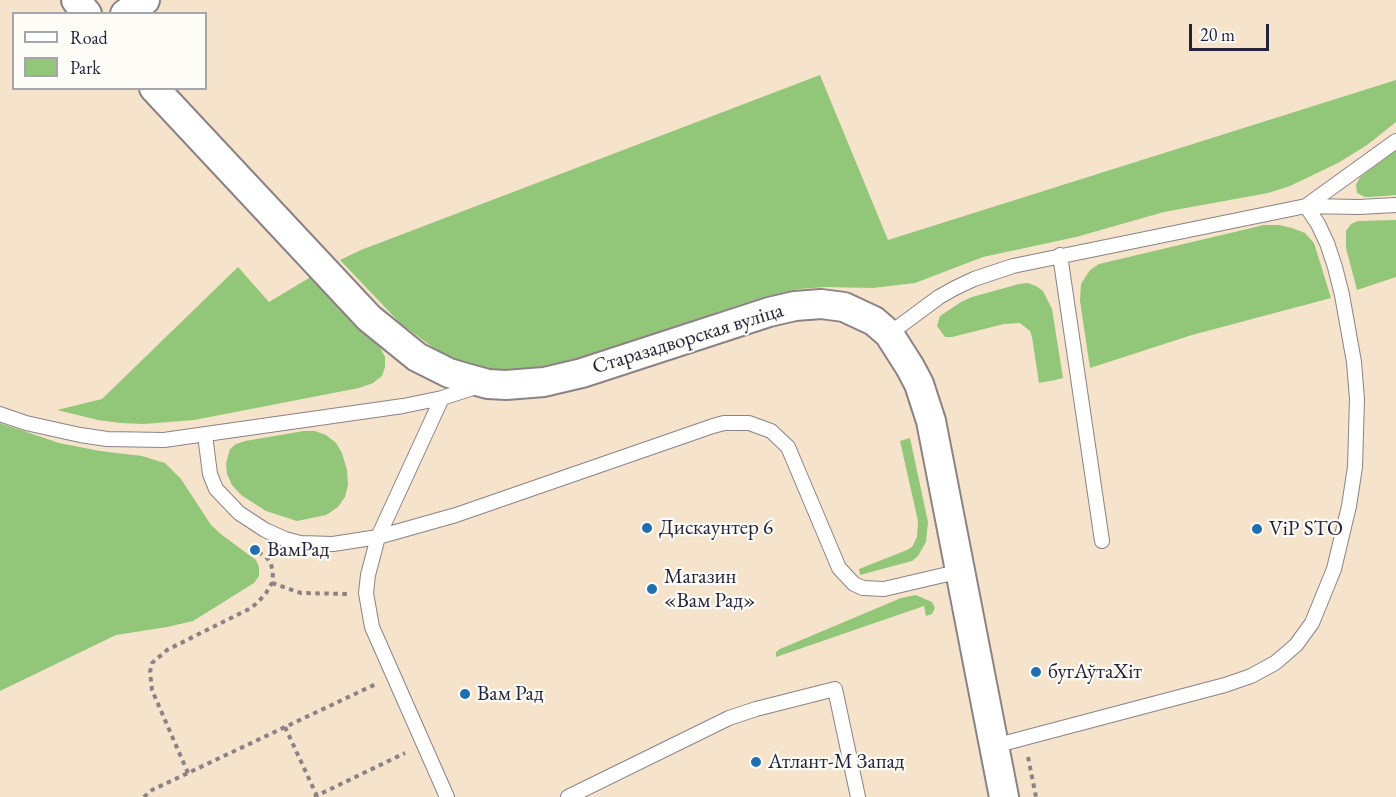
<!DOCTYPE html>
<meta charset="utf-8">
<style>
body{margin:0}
#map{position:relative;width:1396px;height:797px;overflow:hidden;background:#f6e3cc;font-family:"EB Garamond",serif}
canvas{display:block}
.legend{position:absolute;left:12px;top:12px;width:195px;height:78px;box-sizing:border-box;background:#fdfcf7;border:2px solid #a5a5ac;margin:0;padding:8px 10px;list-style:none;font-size:18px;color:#22223b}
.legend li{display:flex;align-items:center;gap:12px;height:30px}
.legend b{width:30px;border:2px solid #a5a5ac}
.scale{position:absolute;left:1189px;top:24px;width:80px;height:27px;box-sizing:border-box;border:3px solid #22223b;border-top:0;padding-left:8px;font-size:18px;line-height:21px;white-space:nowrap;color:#22223b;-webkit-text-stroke:4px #fdfcf7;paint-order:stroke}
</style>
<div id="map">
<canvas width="1396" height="797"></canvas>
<ul class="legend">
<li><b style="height:8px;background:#fff"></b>Road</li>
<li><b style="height:16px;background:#92c678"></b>Park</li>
</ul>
<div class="scale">20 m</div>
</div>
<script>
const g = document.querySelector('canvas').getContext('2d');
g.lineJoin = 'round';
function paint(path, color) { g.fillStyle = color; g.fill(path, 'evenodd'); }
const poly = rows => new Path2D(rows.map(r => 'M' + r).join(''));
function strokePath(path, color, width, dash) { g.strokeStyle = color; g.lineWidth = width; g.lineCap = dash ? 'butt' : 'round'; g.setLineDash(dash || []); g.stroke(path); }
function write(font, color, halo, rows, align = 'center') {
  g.font = font + ' "EB Garamond",serif'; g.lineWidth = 4.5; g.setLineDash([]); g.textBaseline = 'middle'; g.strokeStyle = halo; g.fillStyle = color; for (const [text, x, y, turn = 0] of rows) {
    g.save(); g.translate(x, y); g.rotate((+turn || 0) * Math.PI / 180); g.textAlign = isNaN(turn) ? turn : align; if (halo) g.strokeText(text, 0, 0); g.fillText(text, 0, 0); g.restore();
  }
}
const green = poly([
 [820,75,888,240,1396,80,1396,122,1367,145,1338,163,1290,186,1268,193,1164,212,1076,237,983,257,915,283,873,288,826,287,799,289,760,298,585,356,533,369,485,369,461,361,435,349,399,322,340,260,361,250],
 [1396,150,1396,195,1371,197,1365,197,1357,193,1356,185,1360,177],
 [1396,220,1396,277,1357,290,1346,248,1346,231,1351,224,1358,221],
 [1264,225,1279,225,1292,228,1305,233,1314,243,1331,298,1192,335,1090,368,1080,301,1081,284,1090,270,1099,264],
 [238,267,269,302,314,275,381,349,385,357,385,367,382,376,373,383,359,388,194,420,144,424,120,423,98,420,57,410,102,399],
 [1028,283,1036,286,1043,291,1052,309,1063,378,1055,380,1039,383,1032,337,1030,331,1020,323,1004,324,952,337,945,337,937,326,940,316,961,302,972,297,1019,284],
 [0,423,59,443,100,451,142,456,165,463,181,479,211,525,222,535,256,560,259,567,259,576,254,583,193,621,167,627,116,635,0,691],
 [304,431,315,431,326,435,336,443,342,453,347,470,348,485,345,497,338,507,326,515,297,521,266,511,241,495,232,485,227,474,226,464,230,449,236,444,245,441],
 [910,438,928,522,926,542,918,556,912,561,860,575,859,569,907,550,912,547,917,537,918,521,900,441],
 [916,595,932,602,935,608,932,614,926,616,924,606,776,657,776,652,780,649,901,598]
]);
const path = poly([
 [272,583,301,593,347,594],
 [285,727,317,796],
 [1028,757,1036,797],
 [188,773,152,690,150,672,152,663,167,650,251,608,259,601,266,593,272,583,273,573,271,564,267,558,257,551],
 [144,797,152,790,376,684],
 [314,797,405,753]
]);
const lane = poly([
 [1060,255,1102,541],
 [889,334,939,297,955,288,974,279,1013,266,1306,206,1359,207,1396,205],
 [442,398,378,537,368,575,366,593,372,627,447,797],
 [0,414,26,423,80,435,107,439,164,440,403,406,442,398,479,386],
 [205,435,210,474,216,489,239,513,265,530,285,539,300,543,333,544,378,537,456,515,713,426,724,423,749,423,771,431,788,447,839,568,854,584,863,588,884,589,961,571],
 [994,746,1225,685,1251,676,1275,663,1296,645,1312,623,1334,569,1349,506,1355,467,1357,399,1354,362,1342,295,1335,267,1327,243,1318,224,1306,206,1396,141],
 [568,797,729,718,756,709,835,689,858,797]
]);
const street = poly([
 [76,0,87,14],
 [125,14,145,0],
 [154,88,369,318,417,357,449,373,466,378,488,384,506,385,544,382,582,373,769,312,795,306,821,304,844,307,874,321,889,334,910,367,919,384,931,421,1004,797]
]);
const markers = [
 [647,528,6,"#1f6fb2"],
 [1257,529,6,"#1f6fb2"],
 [255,550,6,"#1f6fb2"],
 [652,589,6,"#1f6fb2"],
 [1036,672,6,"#1f6fb2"],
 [465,694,6,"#1f6fb2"],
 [756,762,6,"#1f6fb2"]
];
const streetNames = [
 ["Старазадворская вуліца",688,339,-17]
];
const poiNames = [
 ["Дискаунтер 6",659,528],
 ["ViP STO",1269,529],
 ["ВамРад",267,550],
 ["Магазин",664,577],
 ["«Вам Рад»",664,601],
 ["бугАўтаХіт",1048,672],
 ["Вам Рад",477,694],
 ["Атлант-М Запад",768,762]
];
paint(green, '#92c678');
strokePath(lane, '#8c8284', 16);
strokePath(street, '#8c8284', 32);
strokePath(path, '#8c8284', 4, [4.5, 4.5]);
strokePath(lane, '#fff', 14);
strokePath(street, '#fff', 28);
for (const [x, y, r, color] of markers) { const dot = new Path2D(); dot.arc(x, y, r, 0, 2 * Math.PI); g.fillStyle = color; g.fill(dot); strokePath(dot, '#fdfcf7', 2); }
write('21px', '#22223b', '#fdfcf7', streetNames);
write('21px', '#22223b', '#fdfcf7', poiNames, 'left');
</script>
